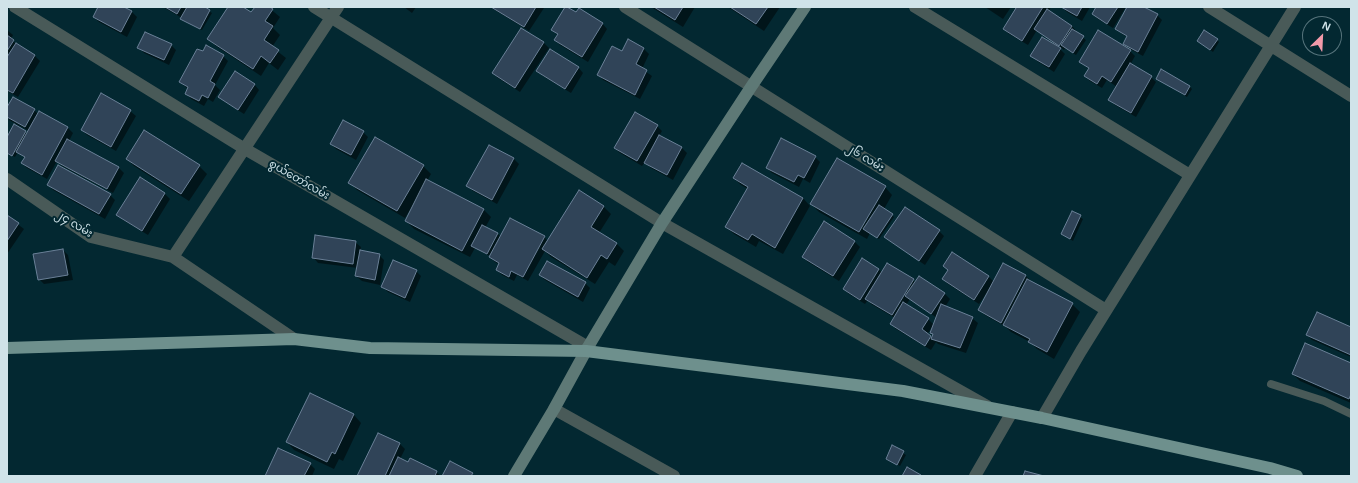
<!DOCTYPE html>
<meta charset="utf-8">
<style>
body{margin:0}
#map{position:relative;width:1358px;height:483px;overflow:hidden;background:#032831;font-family:Helvetica,sans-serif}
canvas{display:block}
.frame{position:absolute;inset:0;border:8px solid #d0e3e9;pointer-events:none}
.north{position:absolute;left:1302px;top:16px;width:40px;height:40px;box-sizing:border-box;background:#032831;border:1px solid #55737b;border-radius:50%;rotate:24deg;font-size:11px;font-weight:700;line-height:16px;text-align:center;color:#d0e3e9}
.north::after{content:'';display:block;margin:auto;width:14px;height:18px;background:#f39aaa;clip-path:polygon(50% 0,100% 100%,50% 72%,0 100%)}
</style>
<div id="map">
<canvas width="1358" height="483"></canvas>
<div class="frame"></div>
<div class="north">N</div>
</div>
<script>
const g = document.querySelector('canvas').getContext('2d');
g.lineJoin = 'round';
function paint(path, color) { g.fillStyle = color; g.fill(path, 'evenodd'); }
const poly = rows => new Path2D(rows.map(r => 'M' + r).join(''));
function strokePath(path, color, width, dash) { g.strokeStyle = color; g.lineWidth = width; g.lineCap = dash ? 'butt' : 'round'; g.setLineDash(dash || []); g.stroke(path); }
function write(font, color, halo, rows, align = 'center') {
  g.font = font + ' Helvetica,"Noto Sans Myanmar",sans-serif'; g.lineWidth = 4; g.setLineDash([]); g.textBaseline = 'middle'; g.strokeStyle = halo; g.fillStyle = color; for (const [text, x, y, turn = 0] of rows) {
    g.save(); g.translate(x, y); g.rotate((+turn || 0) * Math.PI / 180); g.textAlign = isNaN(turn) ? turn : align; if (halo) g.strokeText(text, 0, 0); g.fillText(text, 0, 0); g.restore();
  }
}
const shadow = poly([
 [99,7,121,7,132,12,137,17,127,37,99,22,94,17],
 [163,7,202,7,212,13,202,30,184,21,182,18],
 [229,7,241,7,252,14,256,7,268,7,280,17,273,28,280,35,272,47,286,58,278,70,269,63,261,76,216,46,208,39],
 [404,7,416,7,412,13],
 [490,7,543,7,544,8,529,31],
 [651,7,695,7,683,27],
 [728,7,780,7,764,31],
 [985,7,1011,7,1003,19],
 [1013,7,1051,7,1049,11,1072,26,1077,32,1076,33,1086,40,1076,55,1065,48,1064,50,1059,46,1058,47,1065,54,1054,72,1037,61,1032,56,1054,43,1037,30,1028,45,1009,34,1004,29,1016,9],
 [1062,7,1090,7,1082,21,1067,12],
 [1097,7,1126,7,1113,28,1098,19,1093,14],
 [1129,7,1142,7,1157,15,1162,20,1143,56,1130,49,1125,44,1128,37,1122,34,1117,29],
 [577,14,602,23,607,29,588,62,560,45,555,40,558,35,552,30],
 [522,29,544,43,549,48,520,92,498,78,493,73],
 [7,30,13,35,11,39,18,46,35,56,40,61,18,97,7,91],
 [1217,40,1219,42,1213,52,1198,41],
 [628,41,644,49,649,54,642,69,652,76,640,99,603,80,598,74,622,52],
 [171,45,176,50,169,65,144,53,139,47],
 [1130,51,1135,56,1130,65,1151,77,1156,82,1136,117,1115,105,1109,99,1117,87,1107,80,1102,88,1090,81,1085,76,1089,69,1080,62],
 [203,53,223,56,228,61,215,85,220,90,213,102,208,99,204,106,191,99,186,93,188,89,180,82],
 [578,67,583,73,571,93,543,76,538,71],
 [1157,78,1189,86,1192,89,1187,97],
 [254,84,259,90,244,114,225,102,219,97],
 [101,95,130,111,136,116,116,151,87,135,82,130],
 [7,109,34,110,38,114,39,112,68,128,73,133,69,141,119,168,124,173,113,193,62,166,57,161,47,179,27,168,22,163,25,158,18,152,15,157,7,153,7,139,25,132,27,134,29,131,9,120,7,117],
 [657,126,662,131,659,136,682,148,687,153,673,180,651,168,645,162,642,166,620,153,615,148],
 [363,132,368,137,356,160,336,149,331,144],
 [376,138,423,166,431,174,427,181,483,209,491,217,485,228,498,234,501,237,544,237,548,241,580,191,604,207,611,214,599,233,617,244,624,251,615,266,609,262,595,284,551,257,545,251,528,281,517,275,514,281,502,275,497,270,500,265,495,262,490,257,490,256,475,248,470,257,414,229,406,221,414,205,413,205,405,218,357,190,350,183],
 [490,146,514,159,519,164,497,204,473,191,468,186],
 [815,157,820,162,810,183,803,179,799,187,772,173,767,168],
 [127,159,199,166,207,174,189,201,134,166],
 [837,160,885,187,892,195,884,209,894,217,879,239,870,233,867,239,819,212,811,204,783,254,759,241,756,247,734,234,726,227,748,189,741,185,734,178,742,164,803,198,810,206],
 [140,178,165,194,170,199,148,235,123,220,118,214],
 [48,184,110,195,115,200,105,219,53,190],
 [1072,212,1083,219,1073,241,1062,234],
 [7,216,24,229,7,254],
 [824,223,855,242,860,247,839,281,808,262,803,257],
 [939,231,944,236,925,265,891,242,886,237],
 [355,242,361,247,360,251,379,255,384,260,380,285,362,281,356,276,358,268,318,263,313,257],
 [63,250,68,255,73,280,44,284,39,279,35,255],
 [952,253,989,277,994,282,1004,264,1026,276,1031,281,1031,282,1072,304,1080,312,1054,359,1037,349,1030,342,1011,332,1006,327,985,315,979,310,987,295,986,294,979,304,948,284,943,279,949,271],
 [879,269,882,273,913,280,916,283,919,277,945,294,950,299,945,307,972,318,978,323,966,353,938,344,936,342,931,350,896,329,891,324,895,318,871,304,868,300,865,304,849,294,844,289],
 [910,299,937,318,931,333,934,336,933,338,927,334,934,325,928,319,906,305],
 [416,271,421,276,410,302,388,292,383,287],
 [540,275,585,283,590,288,583,302,545,280],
 [1351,328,1351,357,1312,340,1307,335],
 [1351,364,1351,403,1300,381,1293,374],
 [310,394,354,415,361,423,343,461,339,459,334,469,294,450,287,442],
 [378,434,400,444,405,449,400,459,409,463,436,472,441,476,358,476],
 [893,447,906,455,900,466,887,458],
 [310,464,315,469,312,476,266,476]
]);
const building = poly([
 [98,7,124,7,132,11,121,32,93,17,98,7],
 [165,7,181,7,177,14,165,7],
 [187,7,205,7,210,10,200,29,180,19,187,7],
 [228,7,243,7,251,12,255,7,270,7,273,9,265,21,273,26,264,40,279,50,270,63,261,56,253,69,207,39,228,7],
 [491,7,536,7,524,27,491,7],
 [565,7,567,7,576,12,579,8,603,23,582,57,554,40,558,34,551,30,565,7],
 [654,7,683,7,675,20,654,7],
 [730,7,768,7,756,24,730,7],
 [1014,7,1043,7,1022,41,1003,29,1016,8,1014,7],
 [1061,7,1082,7,1077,16,1061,7],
 [1096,7,1118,7,1107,24,1092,14,1096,7],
 [1127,7,1144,7,1158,14,1138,52,1123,44,1127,36,1115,29,1127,7],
 [1047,9,1072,26,1059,46,1034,29,1047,9],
 [521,28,544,42,515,88,492,73,521,28],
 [1072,29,1084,36,1073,53,1061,45,1072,29],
 [1098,30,1131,50,1111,82,1102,76,1097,84,1084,76,1089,68,1079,62,1098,30],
 [1204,30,1218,39,1210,50,1197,41,1204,30],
 [145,32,172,44,164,60,137,48,145,32],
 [7,35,14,40,7,51,7,35],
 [1042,37,1061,48,1049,67,1030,56,1042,37],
 [628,39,644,48,636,64,647,70,635,95,597,75,612,46,622,51,628,39],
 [16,43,35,55,13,93,7,90,7,57,16,43],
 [206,45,224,55,210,81,215,84,208,98,202,95,199,101,185,94,188,87,179,82,197,49,203,51,206,45],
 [550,49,579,67,565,89,536,71,550,49],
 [1130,63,1152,76,1131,113,1108,100,1130,63],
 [1161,69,1190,86,1185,95,1156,79,1161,69],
 [235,71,255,84,238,110,218,97,235,71],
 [101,93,131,110,111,147,81,130,101,93],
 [13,97,35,109,25,127,7,117,7,107,13,97],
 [39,111,68,127,42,175,21,163,25,157,16,152,39,111],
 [635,112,658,125,637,161,614,148,635,112],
 [343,120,364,131,351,155,330,144,343,120],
 [14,124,26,131,12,156,7,153,7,137,14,124],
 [144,130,200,165,181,194,126,159,144,130],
 [659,135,682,147,667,175,644,163,659,135],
 [375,137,424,165,397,211,348,183,375,137],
 [781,138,816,156,804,178,798,175,794,182,766,168,781,138],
 [67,139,119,167,107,189,55,161,67,139],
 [489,145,514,158,492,200,466,186,489,145],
 [837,158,886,186,859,232,810,204,837,158],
 [742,163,803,198,775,248,752,234,748,240,725,227,748,187,733,178,742,163],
 [58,165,111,194,99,214,47,185,58,165],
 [140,177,165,193,142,231,116,215,140,177],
 [426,179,484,209,462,251,405,221,426,179],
 [579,190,604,206,591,227,617,243,607,259,601,255,587,278,542,249,579,190],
 [879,205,893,214,877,238,863,229,879,205],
 [905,207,940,230,919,261,884,237,905,207],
 [1072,211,1081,215,1070,239,1061,234,1072,211],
 [7,215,19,223,7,241,7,215],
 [510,218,545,236,523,277,511,271,509,277,496,270,499,263,489,257,510,218],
 [824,221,855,241,833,276,802,257,824,221],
 [482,225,498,233,487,254,471,246,482,225],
 [315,235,356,241,353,264,312,258,315,235],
 [63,249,68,275,38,280,33,254,63,249],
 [360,250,380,254,375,280,355,276,360,250],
 [952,252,989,276,974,300,942,279,948,270,943,266,952,252],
 [862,258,879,269,860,300,843,289,862,258],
 [393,260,417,270,405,298,381,287,393,260],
 [547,261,586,282,578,297,539,275,547,261],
 [887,263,914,279,892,315,865,299,887,263],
 [1003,263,1026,275,1001,323,978,310,1003,263],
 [919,276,945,293,931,314,905,296,919,276],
 [1027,279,1073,303,1047,352,1028,342,1030,339,1003,325,1027,279],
 [903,302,929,318,922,329,931,336,925,346,890,324,903,302],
 [941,304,973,317,960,348,931,339,933,334,930,333,941,304],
 [1317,312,1351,327,1351,355,1306,335,1317,312],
 [1305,343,1351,363,1351,394,1349,399,1292,374,1305,343],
 [310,393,354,414,335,454,332,452,327,462,286,442,310,393],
 [378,433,400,443,385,476,357,476,378,433],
 [892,445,904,451,897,465,886,459,892,445],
 [278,448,311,463,304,476,265,476,278,448],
 [398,457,408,462,410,458,437,471,435,476,389,476,398,457],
 [450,461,473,473,471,476,442,476,450,461],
 [907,467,921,475,920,476,902,476,907,467],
 [1025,471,1044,476,1023,476,1025,471]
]);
const lane = poly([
 [1271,384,1324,401,1351,414]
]);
const street = poly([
 [15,7,245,149,588,347],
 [314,7,662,223,987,406],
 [625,7,1106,310],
 [915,7,1190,175],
 [1209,7,1351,96],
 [7,179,91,237,173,257],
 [294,339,173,257,338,7],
 [554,409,674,476],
 [1042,418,1081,351,1295,7],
 [975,476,1012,412]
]);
const secondary = poly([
 [514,476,554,409,588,347,662,223,751,87,805,7]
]);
const primary = poly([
 [7,348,294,339,370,348,586,351,903,391,1042,418,1270,468,1297,476]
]);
const streetNames = [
 ["၂၆ လမ်း",865,158,32],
 ["စွယ်တော်လမ်း",299,180,30],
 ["၂၄ လမ်း",74,224,32]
];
paint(shadow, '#0007');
paint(building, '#304458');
strokePath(building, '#6a8097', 1);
strokePath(lane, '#495a58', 8);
strokePath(street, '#495a58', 12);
strokePath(secondary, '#5e7976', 12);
strokePath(primary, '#6e908d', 12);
write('11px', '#d0e3e9', '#032831', streetNames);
</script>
